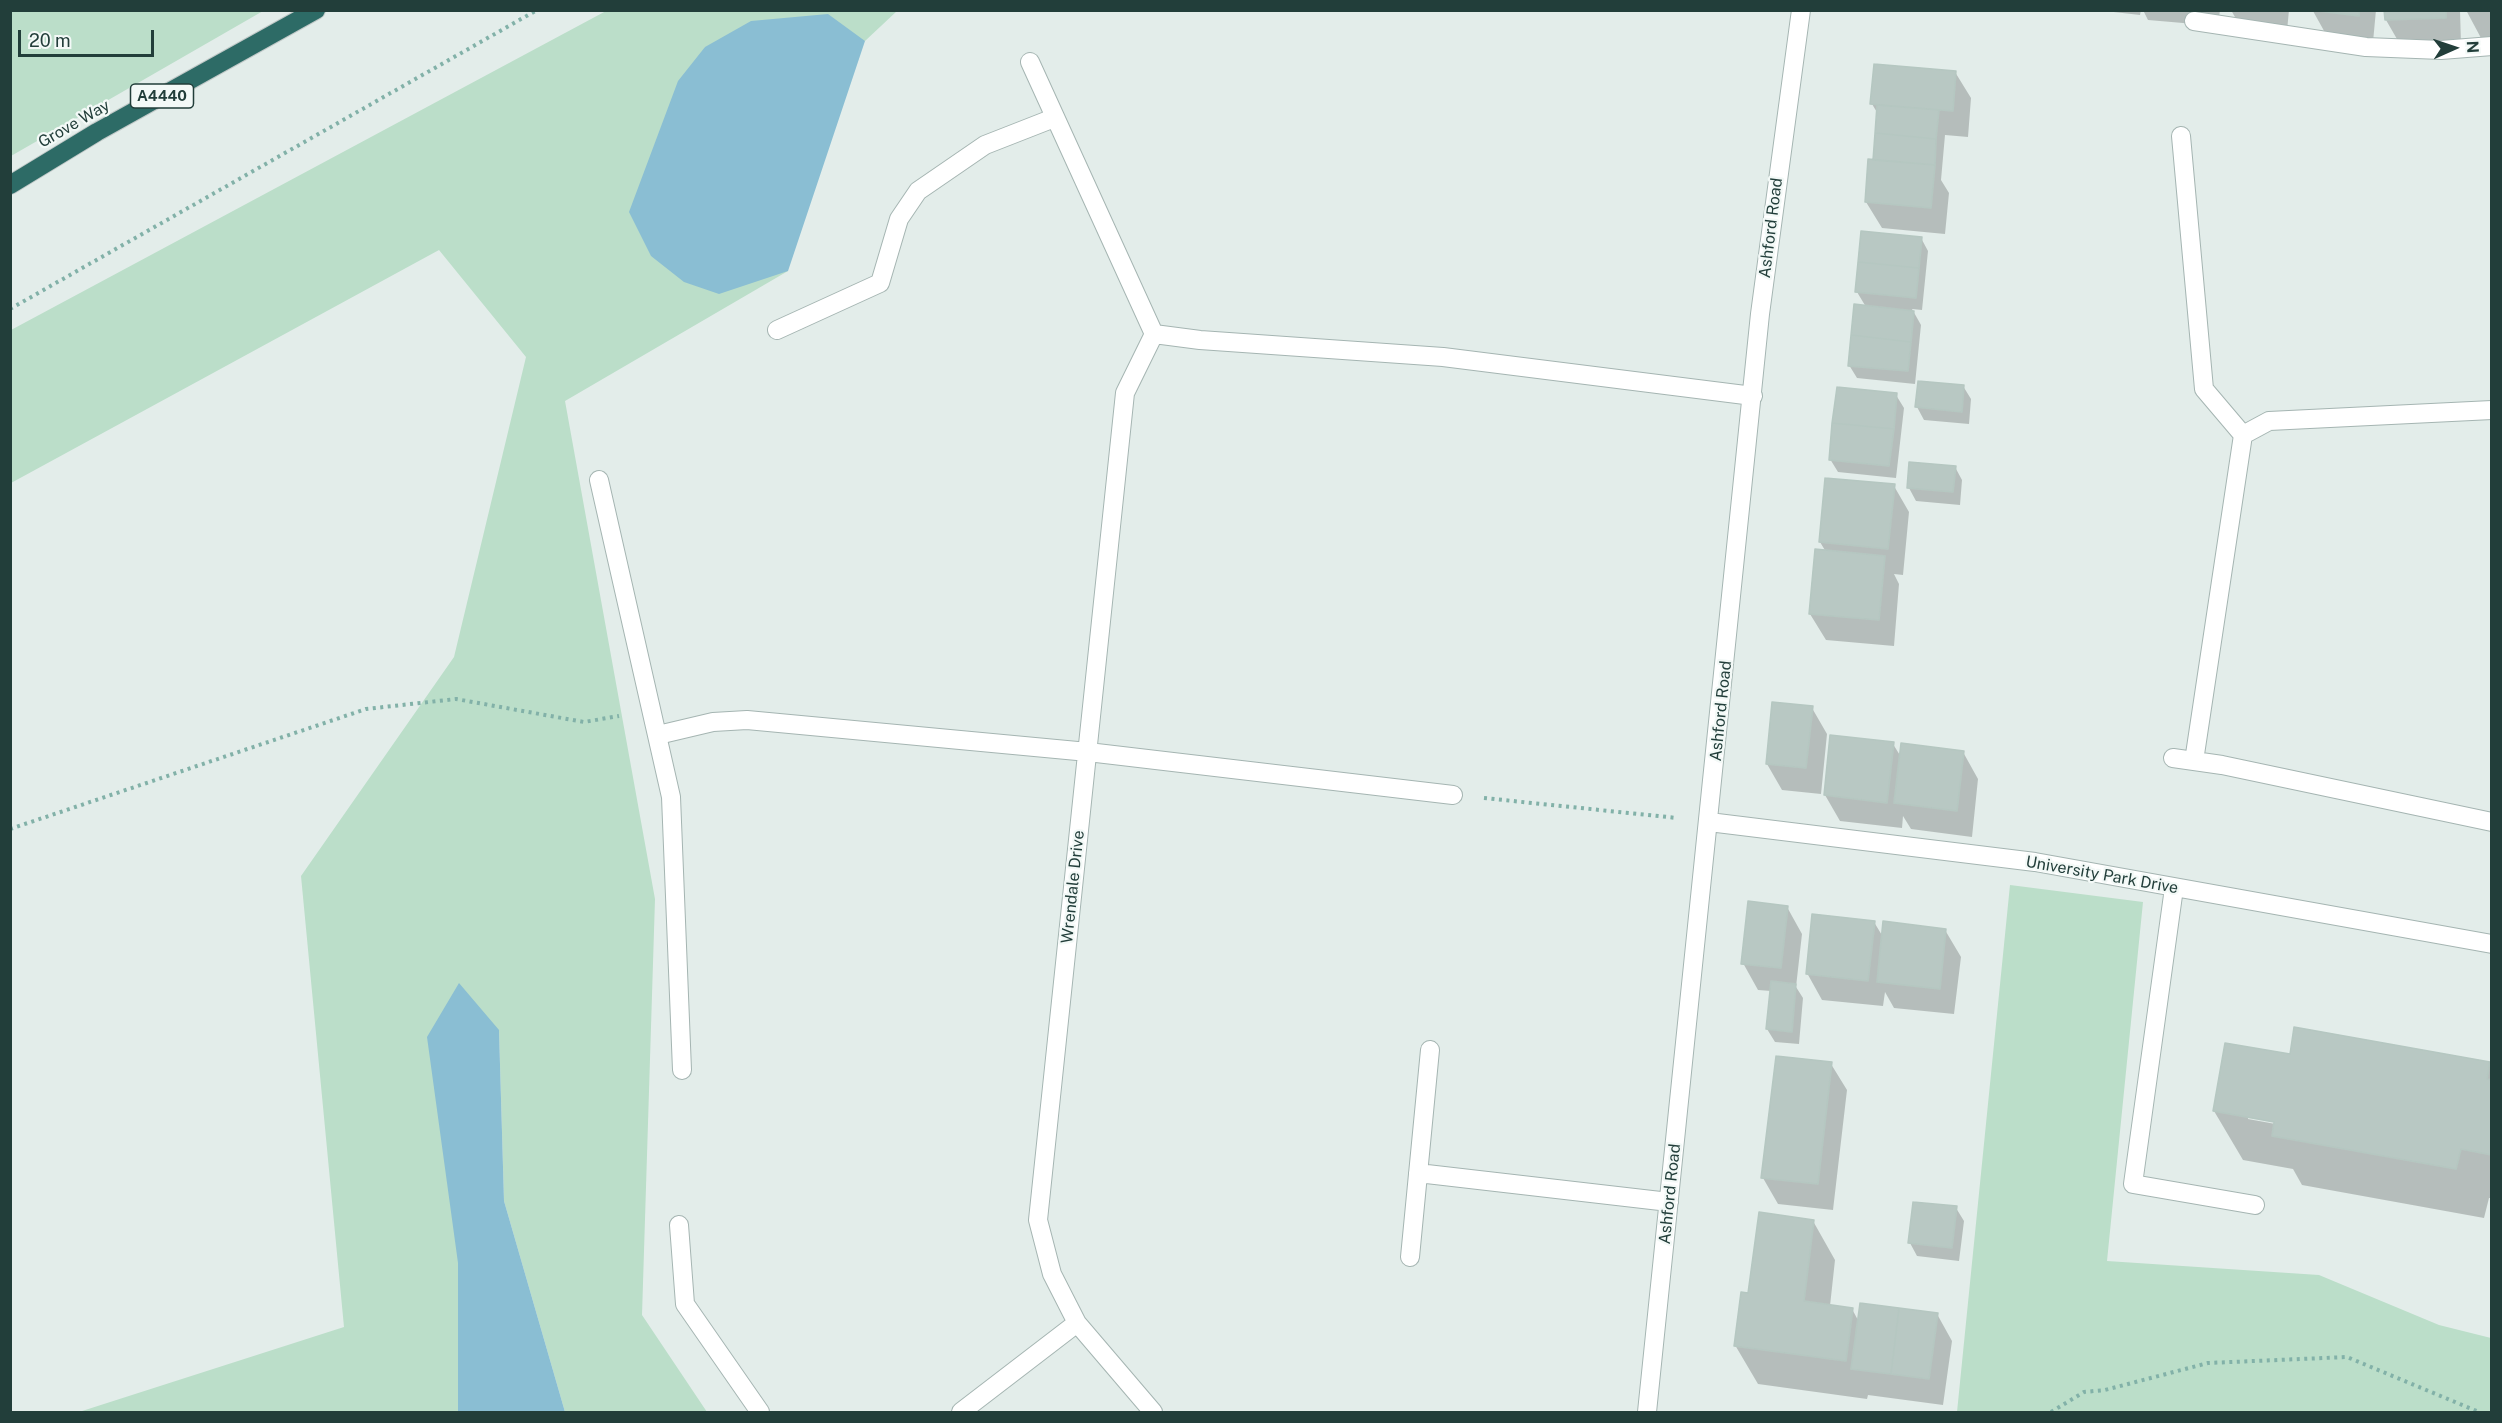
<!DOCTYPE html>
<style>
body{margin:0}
#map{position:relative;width:2502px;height:1423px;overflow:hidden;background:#e3edea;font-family:"Public Sans",sans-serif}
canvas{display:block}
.frame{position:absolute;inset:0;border:12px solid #223e3a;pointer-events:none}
.north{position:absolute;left:2424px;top:18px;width:60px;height:60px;-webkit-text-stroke:4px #f3f9f7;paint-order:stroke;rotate:87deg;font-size:16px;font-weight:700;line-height:24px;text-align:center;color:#223e3a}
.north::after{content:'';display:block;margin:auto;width:21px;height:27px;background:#223e3a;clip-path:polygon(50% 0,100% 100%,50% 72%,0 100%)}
.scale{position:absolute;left:18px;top:30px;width:136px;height:27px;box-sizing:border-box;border:3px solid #223e3a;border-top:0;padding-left:8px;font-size:18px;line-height:21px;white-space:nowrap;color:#223e3a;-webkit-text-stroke:4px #f3f9f7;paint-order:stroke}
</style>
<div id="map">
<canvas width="2502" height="1423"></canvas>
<div class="frame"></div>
<div class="north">N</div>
<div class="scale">20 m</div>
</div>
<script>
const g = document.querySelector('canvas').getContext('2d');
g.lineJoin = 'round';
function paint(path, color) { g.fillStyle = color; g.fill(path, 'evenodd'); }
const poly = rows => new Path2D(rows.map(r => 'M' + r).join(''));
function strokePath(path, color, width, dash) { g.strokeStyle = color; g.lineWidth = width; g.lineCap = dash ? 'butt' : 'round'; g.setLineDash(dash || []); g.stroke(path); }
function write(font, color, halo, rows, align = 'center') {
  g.font = font + ' "Public Sans",sans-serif'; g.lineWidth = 4.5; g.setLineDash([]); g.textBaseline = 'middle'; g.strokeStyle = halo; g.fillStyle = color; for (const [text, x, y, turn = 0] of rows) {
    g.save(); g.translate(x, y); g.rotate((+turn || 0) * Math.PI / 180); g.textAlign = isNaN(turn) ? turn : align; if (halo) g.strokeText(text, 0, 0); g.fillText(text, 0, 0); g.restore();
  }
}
const green = poly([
 [11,10,263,10,263,11,11,156],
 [606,11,897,11,865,41,705,47,651,256,788,271,565,401,655,899,642,1315,707,1412,565,1412,504,1201,499,1030,458,1263,458,1412,79,1412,344,1327,301,876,454,657,526,357,439,250,11,483,11,330],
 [2010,885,2143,902,2107,1261,2319,1275,2439,1325,2491,1338,2491,1412,1957,1412]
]);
const water = poly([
 [828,14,865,41,788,271,719,294,684,282,651,256,629,212,678,81,705,47,751,21],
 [459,983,499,1030,504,1201,565,1412,458,1412,458,1263,427,1037]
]);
const shadow = poly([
 [2096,10,2141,10,2140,15],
 [2143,10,2220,10,2218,26,2148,20],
 [2231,10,2289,10,2287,31,2240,26],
 [2376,10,2373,42,2328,38,2313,11],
 [2386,10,2460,10,2461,44,2401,46,2386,20],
 [2466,10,2492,10,2492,38,2481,38],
 [1955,72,1971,98,1968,137,1945,135,1941,180,1949,193,1945,234,1882,228,1866,202,1874,161,1878,114,1872,104],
 [1921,238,1928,251,1922,310,1912,309,1921,325,1915,384,1857,378,1849,365,1866,307,1857,292],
 [1963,386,1971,399,1969,424,1924,420,1917,407],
 [1896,395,1904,408,1896,478,1838,472,1830,459],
 [1955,467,1962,480,1960,505,1916,501,1909,488],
 [1894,486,1909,512,1903,575,1894,574,1899,584,1894,646,1826,640,1810,614,1826,552,1820,542],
 [1812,708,1827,734,1821,794,1782,790,1767,764],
 [1893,744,1901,757,1963,752,1978,779,1972,837,1911,829,1903,816,1902,828,1840,821,1825,795],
 [1787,907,1802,934,1796,987,1803,998,1799,1044,1775,1042,1767,1029,1771,991,1758,990,1743,963],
 [1874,922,1883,937,1945,930,1961,957,1954,1014,1894,1008,1885,992,1883,1006,1822,1000,1807,973],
 [2291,1056,2489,1063,2492,1067,2492,1198,2489,1198,2484,1218,2302,1185,2293,1169,2243,1160,2214,1111],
 [2248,1116,2282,1122,2281,1125,2248,1119],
 [1831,1064,1847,1090,1833,1210,1778,1204,1763,1178],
 [1956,1208,1964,1221,1959,1261,1917,1256,1910,1243],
 [1813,1221,1835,1260,1830,1306,1852,1309,1859,1322,1937,1314,1952,1341,1943,1405,1868,1395,1867,1399,1758,1384,1735,1345,1750,1295]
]);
const building = poly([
 [2311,10,2359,10,2359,16,2311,10],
 [2384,10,2446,10,2446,18,2385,20,2384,10],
 [1874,64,1956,71,1953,111,1870,104,1874,64],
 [1877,105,1939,110,1936,139,1875,133,1877,105],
 [1875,133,1936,139,1935,165,1873,160,1875,133],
 [1868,159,1935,165,1931,208,1865,202,1868,159],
 [1861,231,1922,237,1919,268,1858,262,1861,231],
 [1858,262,1919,268,1916,298,1855,292,1858,262],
 [1854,304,1914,311,1911,342,1851,335,1854,304],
 [1851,335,1911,342,1908,371,1848,366,1851,335],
 [1918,381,1964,385,1962,412,1915,407,1918,381],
 [1837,387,1897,393,1894,429,1832,423,1837,387],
 [1832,423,1894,429,1889,466,1829,460,1832,423],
 [1909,462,1956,466,1953,492,1907,488,1909,462],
 [1825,478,1895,484,1888,549,1819,542,1825,478],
 [1815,549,1885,556,1879,620,1809,614,1815,549],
 [1772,702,1813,706,1806,768,1766,764,1772,702],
 [1830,735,1894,742,1887,803,1824,795,1830,735],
 [1901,743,1964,751,1957,811,1894,803,1901,743],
 [1748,901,1788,906,1781,968,1741,964,1748,901],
 [1812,914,1875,921,1868,981,1806,974,1812,914],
 [1883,921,1946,929,1940,989,1877,982,1883,921],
 [1771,981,1796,984,1792,1032,1766,1029,1771,981],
 [2294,1027,2490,1062,2487,1079,2492,1080,2492,1155,2461,1149,2456,1169,2272,1136,2274,1122,2213,1111,2225,1043,2290,1054,2294,1027],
 [1776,1056,1832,1062,1818,1184,1761,1178,1776,1056],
 [1913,1202,1957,1206,1952,1248,1908,1243,1913,1202],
 [1759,1212,1814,1220,1804,1301,1853,1308,1846,1361,1734,1346,1741,1292,1748,1293,1759,1212],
 [1860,1303,1899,1308,1891,1374,1851,1369,1860,1303],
 [1899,1308,1938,1313,1929,1379,1891,1374,1899,1308]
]);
const path = poly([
 [10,309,537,10],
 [1484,798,1677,818],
 [10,829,366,709,456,699,584,722,619,716],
 [2051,1412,2084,1392,2105,1390,2208,1363,2347,1357,2479,1412]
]);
const minor = poly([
 [2194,21,2366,47,2441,50,2492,46],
 [1030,62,1154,334],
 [2181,136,2204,389,2243,435],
 [777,330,880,283,899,219,918,191,985,145,1054,118],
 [1154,334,1200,340,1443,357,1753,396],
 [599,480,671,797,682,1070],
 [658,735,713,722,747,720,1088,752,1453,795],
 [2173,758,2222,765,2492,822],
 [2194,761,2243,435,2269,421,2492,410],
 [1709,822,2035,862,2492,944],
 [2174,888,2133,1184,2255,1205],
 [1418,1173,1669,1202],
 [679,1225,685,1304,760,1412],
 [1410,1257,1430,1050],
 [961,1412,1077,1323],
 [1153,1412,1077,1323,1052,1274,1038,1220,1125,393,1154,334],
 [1647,1412,1760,314,1801,10]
]);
const highway = poly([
 [10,185,97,132,316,10]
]);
const shields = [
 [162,96,63]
];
const shieldNames = [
 ["A4440",162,96]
];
const streetNames = [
 ["Grove Way",74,124,-30],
 ["Ashford Road",1771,228,-83],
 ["Ashford Road",1721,711,-84],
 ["University Park Drive",2102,875,10],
 ["Wrendale Drive",1073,887,-84],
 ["Ashford Road",1670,1194,-84]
];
paint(green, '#bbdec9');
paint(water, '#8abed3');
paint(shadow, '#0003');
paint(building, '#b8c8c3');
strokePath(building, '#b5c7c1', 1.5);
strokePath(minor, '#a5b5b2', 20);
strokePath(highway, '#c1c9c8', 20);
strokePath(path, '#82b1a8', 4, [3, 4.5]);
strokePath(minor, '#fff', 18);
strokePath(highway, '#2d6b66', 18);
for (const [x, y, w] of shields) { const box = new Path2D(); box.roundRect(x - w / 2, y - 12, w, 24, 4.5); g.fillStyle = '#f3f9f7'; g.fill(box); strokePath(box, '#223e3a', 1.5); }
write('bold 15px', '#223e3a', null, shieldNames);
write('16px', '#223e3a', '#f3f9f7', streetNames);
</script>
